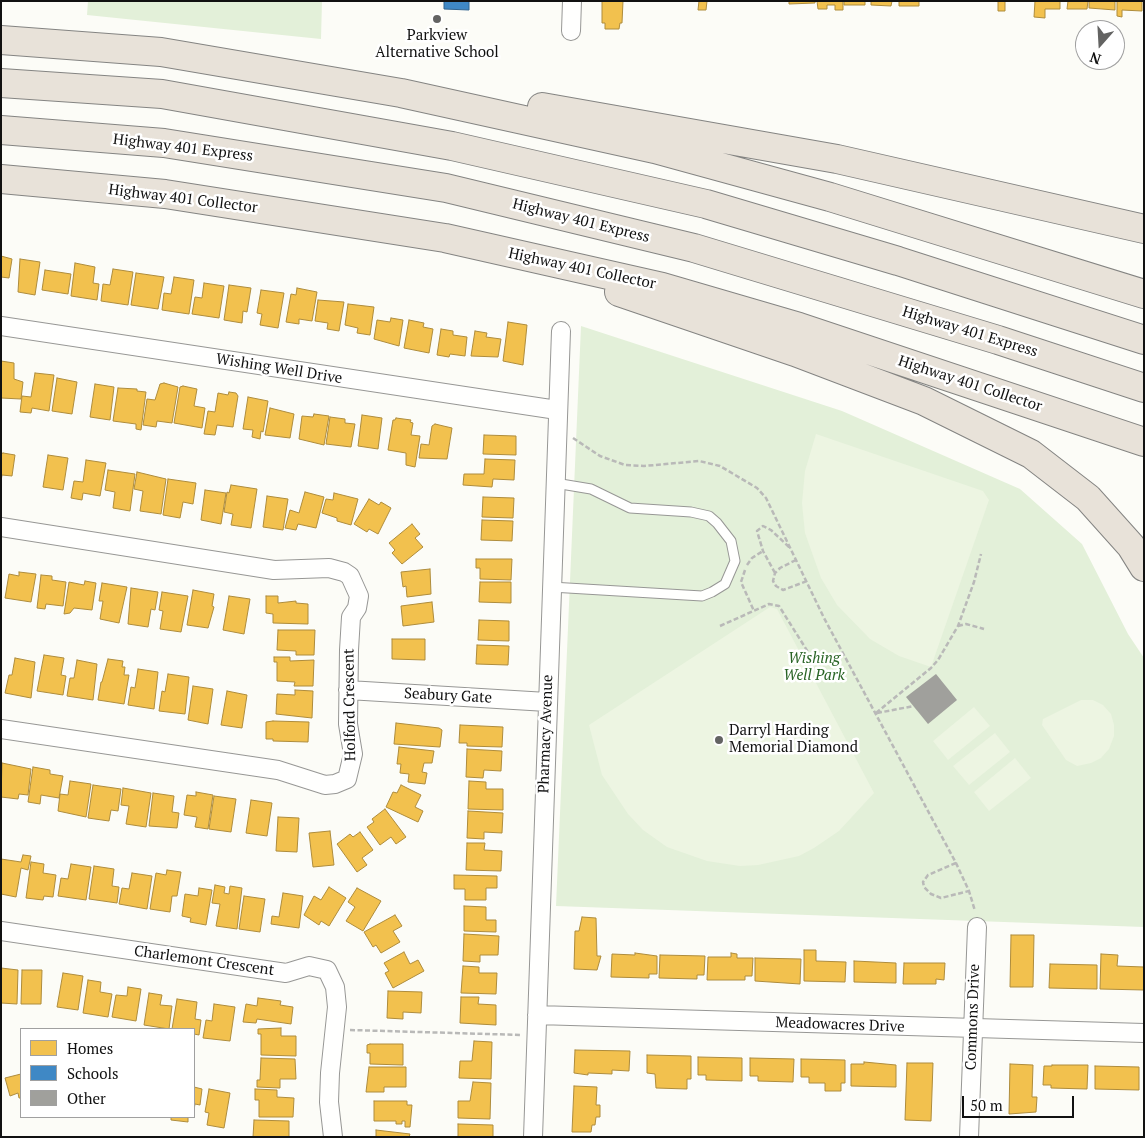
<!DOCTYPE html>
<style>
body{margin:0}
#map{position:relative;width:1145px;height:1138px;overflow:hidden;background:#fcfcf7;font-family:"PT Serif",serif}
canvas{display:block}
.frame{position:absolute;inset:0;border:2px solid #111;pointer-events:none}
.legend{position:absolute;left:20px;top:1028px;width:175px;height:90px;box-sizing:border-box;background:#fff;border:1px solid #a0a0a0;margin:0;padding:6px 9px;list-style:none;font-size:15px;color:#111}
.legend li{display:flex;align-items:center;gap:10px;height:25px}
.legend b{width:25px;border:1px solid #a0a0a0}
.north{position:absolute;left:1075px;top:20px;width:50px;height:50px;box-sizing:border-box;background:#fff;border:1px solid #a0a0a0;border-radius:50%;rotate:199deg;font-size:14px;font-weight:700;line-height:20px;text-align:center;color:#111}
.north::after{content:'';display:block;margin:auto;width:18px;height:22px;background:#636362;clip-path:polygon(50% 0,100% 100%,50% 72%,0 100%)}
.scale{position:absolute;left:962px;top:1096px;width:112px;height:22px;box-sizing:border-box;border:2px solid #111;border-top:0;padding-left:6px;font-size:15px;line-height:18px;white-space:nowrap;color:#111;-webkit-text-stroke:4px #fff;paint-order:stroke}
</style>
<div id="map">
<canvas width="1145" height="1138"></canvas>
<div class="frame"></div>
<ul class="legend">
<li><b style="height:14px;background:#f2c14e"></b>Homes</li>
<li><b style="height:14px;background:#3f88c5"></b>Schools</li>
<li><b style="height:14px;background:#a0a09c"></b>Other</li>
</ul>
<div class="north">N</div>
<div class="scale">50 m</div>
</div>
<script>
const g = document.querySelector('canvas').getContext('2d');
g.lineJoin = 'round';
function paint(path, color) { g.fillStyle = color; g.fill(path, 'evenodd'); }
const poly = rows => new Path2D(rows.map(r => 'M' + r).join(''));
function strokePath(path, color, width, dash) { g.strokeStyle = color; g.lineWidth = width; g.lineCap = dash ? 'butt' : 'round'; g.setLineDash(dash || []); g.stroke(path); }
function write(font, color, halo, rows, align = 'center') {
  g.font = font + ' "PT Serif",serif'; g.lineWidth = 5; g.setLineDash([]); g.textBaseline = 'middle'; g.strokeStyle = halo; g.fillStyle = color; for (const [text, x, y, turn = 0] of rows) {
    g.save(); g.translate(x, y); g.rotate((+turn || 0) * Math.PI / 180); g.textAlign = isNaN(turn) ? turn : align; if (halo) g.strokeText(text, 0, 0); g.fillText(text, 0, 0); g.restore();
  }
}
const green = poly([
 [88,1,322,1,321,39,87,15],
 [581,326,842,411,1020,489,1082,544,1128,634,1144,658,1144,927,556,906]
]);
const pitch = poly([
 [816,434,983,491,989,500,931,667,899,656,870,639,837,605,821,578,805,533,802,503,805,471],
 [770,607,777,609,874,793,839,831,814,848,799,856,758,865,740,866,707,861,667,847,643,830,628,814,602,775,589,725],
 [1081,700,1093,700,1103,705,1111,714,1114,725,1114,736,1109,749,1101,758,1091,763,1077,766,1066,760,1042,725,1043,719],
 [974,707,990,726,948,760,933,741],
 [995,733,1010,752,969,785,953,766],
 [1015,758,1031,778,989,811,974,792]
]);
const homes = poly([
 [602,1,623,1,622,23,620,23,619,29,605,29,605,23,602,23,602,1],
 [699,1,707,1,706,10,698,10,699,1],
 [789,1,815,1,815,3,789,4,789,1],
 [817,1,843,1,843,10,835,10,835,5,827,5,827,9,818,9,817,1],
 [844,1,865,1,865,5,844,5,844,1],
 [871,1,892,1,891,6,871,5,871,1],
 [899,1,919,1,919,6,899,6,899,1],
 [995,1,1005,1,1005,11,998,11,998,1,995,1],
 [1035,1,1060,1,1060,9,1045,9,1045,18,1034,17,1035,1],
 [1068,1,1088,1,1087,9,1067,9,1068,1],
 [1089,1,1115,1,1115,10,1089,8,1089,1],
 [1117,1,1142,1,1142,11,1122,10,1122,17,1117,16,1117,1],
 [1,256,12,259,9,278,1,277,1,256],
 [20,259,40,262,35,295,18,292,20,259],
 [75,263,95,267,93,283,99,284,97,300,71,296,75,263],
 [113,269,133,272,128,305,101,301,103,284,110,285,113,269],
 [45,270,71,274,68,294,42,290,45,270],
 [136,273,164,277,158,309,131,305,136,273],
 [174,277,194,280,189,314,162,310,164,293,171,294,174,277],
 [204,283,224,286,219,318,192,314,195,297,202,298,204,283],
 [229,285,251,288,247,312,243,311,242,323,224,320,229,285],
 [297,288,317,292,312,321,299,319,299,324,286,322,291,294,296,295,297,288],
 [261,290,284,293,278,328,260,325,262,314,257,313,261,290],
 [318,300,344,302,339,331,327,329,328,323,315,321,318,300],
 [348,304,374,307,370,335,357,333,358,328,345,325,348,304],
 [391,318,403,320,399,346,374,339,377,320,390,322,391,318],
 [409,320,424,323,423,327,433,329,429,353,404,348,409,320],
 [508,322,527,325,523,365,503,361,508,322],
 [441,329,453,331,453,335,467,337,465,356,450,354,449,357,437,355,441,329],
 [475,331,487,333,486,337,501,339,498,357,471,356,475,331],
 [1,361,14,363,14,379,23,382,21,399,1,398,1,361],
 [35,373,54,375,49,411,32,408,31,413,20,412,22,396,31,397,35,373],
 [57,378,77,382,72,414,52,411,57,378],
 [164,383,178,387,172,423,157,421,156,427,143,425,147,399,155,400,160,384,164,383],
 [95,384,114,387,110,420,90,417,95,384],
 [183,386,197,389,194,406,205,408,202,428,174,423,180,387,183,386],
 [118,388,137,389,137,391,146,392,141,430,136,429,136,424,113,421,118,388],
 [229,392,236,393,238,396,233,427,217,425,215,435,204,434,208,411,215,412,218,393,228,395,229,392],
 [248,397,268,401,263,432,261,431,260,439,252,437,253,430,243,429,248,397],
 [270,408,294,414,290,438,265,435,270,408],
 [314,414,329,416,324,445,299,439,302,416,313,417,314,414],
 [362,415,382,418,378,449,358,446,362,415],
 [330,417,345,419,345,423,355,424,351,447,326,444,330,417],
 [396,418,411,420,410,422,413,423,411,435,420,436,415,467,406,465,406,453,388,450,393,420,395,420,396,418],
 [435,424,452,428,447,459,419,458,421,444,429,445,432,426,435,424],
 [484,435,516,436,516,455,483,454,484,435],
 [3,453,15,455,12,476,2,475,1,481,1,454,3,453],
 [48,455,68,458,63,490,43,487,48,455],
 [485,459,515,460,514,480,493,479,492,487,463,485,464,474,484,474,485,459],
 [86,460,106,463,100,496,83,493,82,500,71,498,74,481,83,482,86,460],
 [108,470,135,474,130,511,113,508,115,492,105,490,108,470],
 [137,472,166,479,161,514,140,511,143,491,134,489,137,472],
 [168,479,196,483,193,504,183,502,180,518,163,515,168,479],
 [231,485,257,489,251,528,231,525,233,514,224,512,227,492,229,493,231,485],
 [205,490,226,493,221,524,201,520,205,490],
 [305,492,324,497,316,528,298,524,296,530,285,528,290,510,299,513,305,492],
 [334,493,358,499,351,525,337,521,337,518,322,513,326,499,333,500,334,493],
 [267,496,288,499,283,530,263,527,267,496],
 [483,497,514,498,513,518,482,517,483,497],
 [369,499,379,505,381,502,391,508,378,534,369,529,367,532,354,524,369,499],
 [482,520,513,521,512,541,481,540,482,520],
 [412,524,420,534,415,538,423,547,402,564,392,553,395,550,389,543,412,524],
 [476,559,512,559,511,580,480,579,480,568,476,568,476,559],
 [430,569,431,594,407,597,406,586,403,587,401,572,430,569],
 [19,572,36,574,31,602,5,598,9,574,19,576,19,572],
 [41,575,52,576,52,580,66,582,63,606,46,604,45,609,37,608,41,575],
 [85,581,96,583,92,610,74,608,70,613,64,614,69,582,84,585,85,581],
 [480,582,511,582,511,603,479,602,480,582],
 [102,583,127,587,119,623,100,619,103,601,99,601,102,583],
 [131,588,158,592,155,610,151,609,148,627,128,624,131,588],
 [193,590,214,594,212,606,214,607,208,628,187,625,193,590],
 [162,592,188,596,181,632,160,629,163,611,159,610,162,592],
 [229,596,250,599,244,634,223,630,229,596],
 [266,596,278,596,278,603,296,601,296,603,308,604,308,624,273,623,273,614,266,613,266,596],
 [432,602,434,622,403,626,401,606,432,602],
 [479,620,509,621,509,641,478,640,479,620],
 [278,630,315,630,314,655,296,655,296,651,277,650,278,630],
 [392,639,425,639,425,660,392,659,392,639],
 [477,645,509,646,508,665,476,664,477,645],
 [44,655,64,658,61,675,66,676,63,695,37,691,44,655],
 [274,657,290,657,290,661,314,660,313,686,294,686,295,682,277,681,277,662,274,662,274,657],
 [15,658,35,662,31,698,5,693,9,675,12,675,15,658],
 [108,659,123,661,122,667,125,667,124,675,129,675,124,704,98,700,101,682,102,682,108,659],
 [77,660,97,664,93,700,67,696,70,678,74,678,77,660],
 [138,669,158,672,154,709,128,705,131,687,135,688,138,669],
 [168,674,189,677,185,714,159,711,162,691,165,692,168,674],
 [193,686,213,689,208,724,188,720,193,686],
 [295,690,313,691,312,718,276,714,277,694,295,695,295,690],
 [227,691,247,695,242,728,221,725,227,691],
 [273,721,309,722,308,742,273,741,273,739,266,739,266,722,273,721],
 [396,723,439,728,442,730,440,747,394,744,396,723],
 [460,725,503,727,502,747,467,746,467,743,459,743,460,725],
 [399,747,434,751,432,763,424,763,422,772,427,773,425,784,408,782,409,774,400,773,401,764,397,764,399,747],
 [467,749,502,751,501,771,484,770,483,778,466,777,467,749],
 [2,763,31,769,28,795,19,794,18,799,1,797,2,763],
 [33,767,50,770,50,774,63,776,59,798,41,795,40,804,28,802,33,767],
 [70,781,91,784,86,817,58,811,60,794,68,795,70,781],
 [469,781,486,782,486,789,503,789,503,810,468,809,469,781],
 [93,785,121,789,118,811,111,810,109,821,88,818,93,785],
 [401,785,421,795,415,807,423,811,418,822,386,807,393,792,397,793,401,785],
 [123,788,151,793,146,827,126,824,129,806,121,805,123,788],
 [196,792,213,795,208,829,195,827,197,817,184,815,187,795,196,796,196,792],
 [153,793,174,796,172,812,179,813,177,828,149,826,153,793],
 [214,796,236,799,231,832,209,829,214,796],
 [251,800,272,803,267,836,246,833,251,800],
 [385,809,406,837,396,844,391,837,380,845,367,827,374,822,372,819,385,809],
 [468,811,503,813,502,833,484,832,484,839,467,838,468,811],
 [278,817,299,818,297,852,276,851,278,817],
 [330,831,334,865,313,867,309,833,330,831],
 [360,832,373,850,362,858,367,865,357,872,337,844,350,834,353,837,360,832],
 [467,843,485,843,484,850,502,851,501,871,466,870,467,843],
 [23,855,31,856,28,870,21,868,16,897,1,894,1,859,21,862,23,855],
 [31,862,44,864,43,873,56,875,53,897,44,896,43,900,26,898,31,862],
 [71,864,91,867,86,900,58,896,61,878,68,879,71,864],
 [94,866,114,869,112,886,119,887,117,903,89,899,94,866],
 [167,870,181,872,177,896,172,896,170,912,150,909,156,873,166,875,167,870],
 [132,873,152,876,147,909,119,904,122,888,129,889,132,873],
 [454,875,497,876,497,888,486,888,486,900,465,900,465,889,454,889,454,875],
 [215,885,225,887,224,893,229,894,230,886,242,888,237,929,216,926,220,904,212,903,215,885],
 [329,887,346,898,329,926,321,921,319,925,304,915,314,896,321,900,329,887],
 [199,888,212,890,206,925,190,922,191,918,182,916,185,894,198,896,199,888],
 [357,888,381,901,363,931,346,921,355,907,348,902,357,888],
 [283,893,303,896,299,928,271,924,272,916,279,917,283,893],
 [244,896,265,899,260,932,239,929,244,896],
 [464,906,486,907,486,920,496,920,496,932,464,931,464,906],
 [395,915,402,926,393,931,400,942,381,953,376,945,373,947,364,932,395,915],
 [582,917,596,918,597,956,601,956,597,970,574,969,575,931,579,931,582,917],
 [464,934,499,936,498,955,480,955,480,962,463,961,464,934],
 [1011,935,1034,935,1033,987,1010,987,1011,935],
 [804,950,816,950,816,961,846,962,845,982,804,981,804,950],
 [404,952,410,964,418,960,424,971,393,988,385,973,389,971,384,963,404,952],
 [635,953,657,956,657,974,649,974,649,978,611,977,612,954,635,955,635,953],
 [731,953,737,954,737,958,753,958,752,976,745,976,745,980,707,980,708,957,731,957,731,953],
 [1101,954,1118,955,1117,966,1144,967,1144,990,1100,989,1101,954],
 [660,955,705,956,704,975,697,975,697,979,659,978,660,955],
 [755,958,801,959,800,984,755,981,755,958],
 [854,961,896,963,896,983,854,982,854,961],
 [904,963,945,963,944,980,936,979,936,984,903,984,904,963],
 [1050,964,1097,965,1097,989,1049,988,1050,964],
 [463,966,479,967,479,973,497,973,496,994,461,993,463,966],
 [1,968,18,970,17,1004,1,1003,1,968],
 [22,970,42,970,41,1004,21,1004,22,970],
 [63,973,83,976,78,1010,57,1007,63,973],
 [88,980,101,982,100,992,112,994,108,1017,83,1013,88,980],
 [128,987,141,989,136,1021,112,1017,116,995,127,996,128,987],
 [388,991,422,992,421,1013,403,1012,403,1019,387,1018,388,991],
 [149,993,162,995,160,1005,172,1006,169,1029,144,1025,149,993],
 [461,997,479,997,478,1004,496,1005,496,1025,460,1023,461,997],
 [258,998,281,1001,280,1005,293,1007,291,1024,257,1019,256,1023,243,1022,246,1004,257,1006,258,998],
 [177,999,197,1002,195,1019,201,1020,199,1035,194,1034,194,1029,172,1029,177,999],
 [214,1004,235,1007,230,1041,203,1038,206,1020,212,1021,214,1004],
 [281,1028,281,1036,296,1036,296,1056,261,1055,261,1034,258,1034,258,1029,281,1028],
 [474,1041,492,1042,491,1079,459,1078,460,1061,472,1061,474,1041],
 [370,1044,403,1044,403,1065,370,1064,370,1053,367,1053,367,1045,370,1044],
 [575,1050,630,1051,629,1071,612,1070,612,1074,588,1073,588,1075,574,1073,575,1050],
 [647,1055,691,1056,691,1079,687,1079,687,1089,656,1088,655,1074,647,1073,647,1055],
 [698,1057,742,1058,742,1081,706,1080,706,1075,698,1075,698,1057],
 [261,1058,295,1059,296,1079,280,1079,280,1088,257,1087,257,1080,260,1080,261,1058],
 [750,1058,794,1059,793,1082,758,1081,758,1076,750,1076,750,1058],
 [801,1059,845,1060,845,1083,841,1083,841,1091,825,1091,825,1083,809,1083,809,1077,801,1077,801,1059],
 [864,1062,896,1065,896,1087,851,1086,851,1064,864,1064,864,1062],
 [907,1063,933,1063,931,1121,905,1120,907,1063],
 [1010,1064,1033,1065,1032,1097,1037,1097,1036,1112,1009,1114,1010,1064],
 [1052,1065,1088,1065,1087,1089,1051,1088,1051,1085,1043,1085,1044,1066,1052,1066,1052,1065],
 [1095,1066,1139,1067,1139,1090,1095,1089,1095,1066],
 [369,1067,406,1067,406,1087,384,1087,384,1092,366,1092,369,1067],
 [21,1074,21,1098,19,1098,18,1093,10,1096,5,1078,21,1074],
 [473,1082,491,1083,490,1119,458,1118,458,1101,470,1101,473,1082],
 [574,1086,597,1087,596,1105,600,1105,600,1117,596,1117,595,1125,592,1125,591,1132,572,1132,574,1086],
 [194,1087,202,1089,200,1105,195,1104,194,1110,194,1087],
 [209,1089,230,1093,224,1128,207,1125,209,1113,205,1112,209,1089],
 [255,1089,277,1090,277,1097,294,1098,293,1117,259,1117,259,1100,255,1100,255,1089],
 [374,1101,407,1101,407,1105,412,1105,410,1127,405,1127,405,1121,402,1121,402,1124,396,1124,396,1121,374,1121,374,1101],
 [171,1117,188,1117,188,1122,171,1120,171,1117],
 [254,1120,289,1121,289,1137,253,1137,254,1120],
 [458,1124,493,1125,493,1137,458,1137,458,1124],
 [376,1130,410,1134,409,1137,376,1137,376,1130]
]);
const schools = poly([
 [444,1,469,1,469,10,444,9,444,1]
]);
const building = poly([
 [936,674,957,700,928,724,906,697]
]);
const path = poly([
 [573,438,600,456,625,465,644,466,699,461,720,466,757,488,766,498,824,618,956,863,969,891,975,911],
 [796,560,780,568,775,573,773,581,776,586,783,590,807,581],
 [747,565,752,558,763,551],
 [745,570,741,582,754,611],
 [775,573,763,551,757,531,763,526,771,530,789,547],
 [720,626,769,604,779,606,808,652],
 [958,626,966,624,984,629],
 [876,713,931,668,938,660,958,626,974,582,981,554],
 [877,713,914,706],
 [956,863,928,875,923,882,924,887,931,894,941,898,969,891],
 [350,1030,522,1035]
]);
const service = poly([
 [551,587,702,596,712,592,725,584,735,561,731,541,717,523,709,516,691,512,630,508,591,489,555,483]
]);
const minor = poly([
 [571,31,572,1],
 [1,326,557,410],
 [1,527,274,570,329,568,344,572,350,576,359,596,357,608,351,617,349,650,348,724,353,754,347,779,335,784,325,785,278,770,1,729],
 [348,690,547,702],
 [1,931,286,973,309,966,327,970,335,987,337,1007,330,1073,329,1102,333,1137],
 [537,1015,1144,1033],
 [533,1137,561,331],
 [969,1137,977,927]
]);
const motorway = poly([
 [1,40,161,52,401,93,655,149,830,197,1144,294],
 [1,83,162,94,452,146,706,204,898,261,1144,340],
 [542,107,837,159,1144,229],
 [1,130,164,143,446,188,694,248,998,340,1144,388],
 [1,179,165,194,445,238,662,287,799,327,1144,442],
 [619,292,795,352,924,401,1031,454,1088,498,1131,546,1144,567]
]);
const markers = [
 [437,19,5,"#636362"],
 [719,740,5,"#636362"]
];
const poiNames = [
 ["Parkview",437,36],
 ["Alternative School",437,53],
 ["Darryl Harding",729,731,"left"],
 ["Memorial Diamond",729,748,"left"]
];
const streetNames = [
 ["Highway 401 Express",183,148,7],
 ["Highway 401 Collector",183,199,7],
 ["Highway 401 Express",581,221,14],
 ["Highway 401 Collector",582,269,12],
 ["Highway 401 Express",970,332,17],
 ["Wishing Well Drive",279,369,9],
 ["Highway 401 Collector",970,384,18],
 ["Seabury Gate",448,696,3],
 ["Holford Crescent",350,705,-91],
 ["Pharmacy Avenue",546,734,-88],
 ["Charlemont Crescent",204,961,8],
 ["Commons Drive",973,1017,-88],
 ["Meadowacres Drive",840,1025,2]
];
const parkNames = [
 ["Wishing",814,659],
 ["Well Park",814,676]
];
paint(green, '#e3f0d9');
paint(pitch, '#edf5e2');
paint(homes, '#f2c14e');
strokePath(homes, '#ae8c3c', 1);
paint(schools, '#3f88c5');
strokePath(schools, '#31648f', 1);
paint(building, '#a0a09c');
strokePath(service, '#979795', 11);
strokePath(minor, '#979795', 20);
strokePath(motorway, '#848482', 30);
strokePath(path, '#b9b9b8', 2.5, [5, 2.5]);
strokePath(service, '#fffffe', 9);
strokePath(minor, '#fffffe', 18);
strokePath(motorway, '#e8e2d9', 28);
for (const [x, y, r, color] of markers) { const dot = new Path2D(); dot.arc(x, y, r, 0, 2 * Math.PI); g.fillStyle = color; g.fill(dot); strokePath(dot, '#fff', 2); }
write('15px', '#111', '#fff', poiNames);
write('15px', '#111', '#fff', streetNames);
write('italic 15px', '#296425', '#fff', parkNames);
</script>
